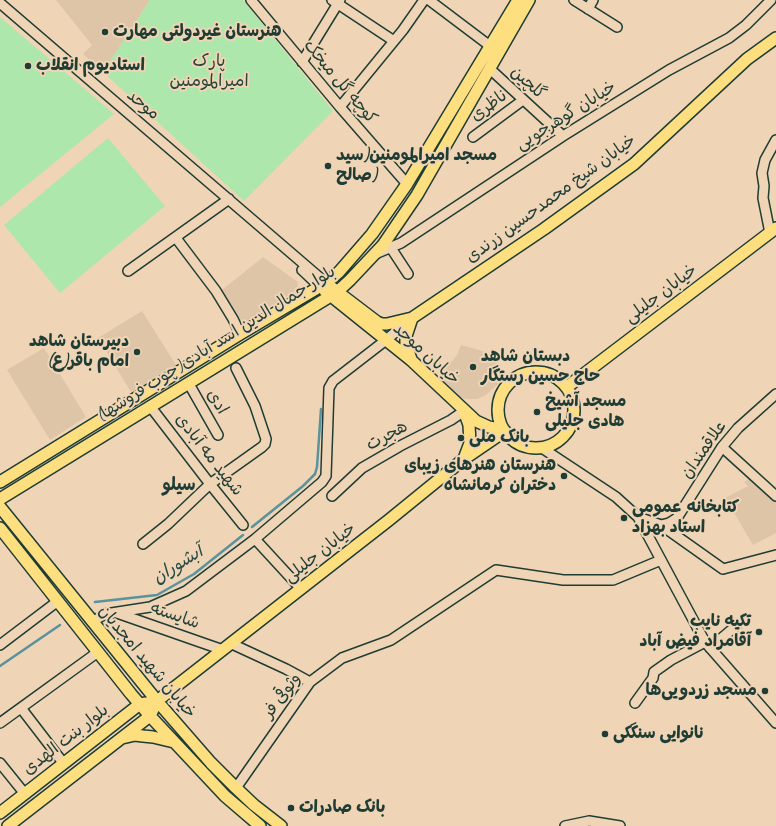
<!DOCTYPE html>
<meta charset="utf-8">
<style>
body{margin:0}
canvas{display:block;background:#efd4b6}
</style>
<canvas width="776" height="826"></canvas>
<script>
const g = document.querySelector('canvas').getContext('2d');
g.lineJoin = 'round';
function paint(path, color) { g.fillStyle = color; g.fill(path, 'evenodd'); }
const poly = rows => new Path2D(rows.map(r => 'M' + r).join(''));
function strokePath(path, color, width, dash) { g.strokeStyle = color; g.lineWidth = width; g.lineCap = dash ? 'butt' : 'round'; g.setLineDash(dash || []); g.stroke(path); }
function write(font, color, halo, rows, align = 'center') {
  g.font = font + ' Caveat,"Playpen Sans Arabic",sans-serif'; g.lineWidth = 4; g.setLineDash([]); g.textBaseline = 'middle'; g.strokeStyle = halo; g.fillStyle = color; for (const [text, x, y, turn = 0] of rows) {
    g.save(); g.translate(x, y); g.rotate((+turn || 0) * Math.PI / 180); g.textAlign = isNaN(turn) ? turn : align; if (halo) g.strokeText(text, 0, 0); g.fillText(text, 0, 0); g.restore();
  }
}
const built = poly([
 [56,0,150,0,103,72,83,54,92,45],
 [263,257,298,282,297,290,243,323,222,297,222,290],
 [142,311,176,365,131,392,98,338],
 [461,345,500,356,495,380,498,384,486,395,477,399,467,399,459,397,438,378,457,355],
 [44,348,86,417,50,440,7,370],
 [750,478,776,502,776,533,753,545,733,511,723,499,748,486,744,482]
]);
const green = poly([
 [150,0,243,0,333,111,244,201,103,72],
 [0,17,114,114,0,207],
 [108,138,165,206,60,293,4,225]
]);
const stream = poly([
 [252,527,303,486,315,474,317,467,321,409],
 [95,602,157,595,194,574,243,535],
 [0,666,60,625]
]);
const minor = poly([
 [251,0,340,107,407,184],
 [332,0,394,41],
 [429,0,490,46],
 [574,0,617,27],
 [0,3,326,283],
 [588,9,593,0],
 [302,62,340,0],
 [490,69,563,136],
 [340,107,403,30,424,0],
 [473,137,523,100],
 [770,233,763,198,764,186,762,173,765,160,776,140],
 [176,238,216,291,233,319,240,334],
 [391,248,408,274],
 [375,254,401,243,563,136,669,70,729,38,746,25,771,0],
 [302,270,320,287],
 [128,271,229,199],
 [189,384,218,435],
 [150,406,210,484,243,525],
 [722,447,776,496],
 [542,448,616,497,638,517,705,642,776,723],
 [332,496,362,468,400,446,451,420,464,411],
 [638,517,661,525,723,569,776,555],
 [661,525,669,523,677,518,722,447,738,428,776,394],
 [255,539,301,589],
 [143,544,168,524,210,484,262,447,265,444,266,439,255,406,236,368],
 [117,613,223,650],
 [92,622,105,614,150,607,186,591,255,539,322,482,326,476,329,388,333,381,386,340,412,318],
 [232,644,286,669,310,682],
 [0,645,58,601],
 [710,648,736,626],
 [635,703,653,678,654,672,671,660,705,642],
 [21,708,64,764],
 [0,723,98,652],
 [0,763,25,794],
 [236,788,310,682,342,658,391,640,496,570,563,580,613,580,661,560],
 [565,826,589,821,620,826]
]);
const major = poly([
 [331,287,377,322,382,324,387,324,412,318,544,229,634,164,747,59,776,38],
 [325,291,411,360,476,421,489,427,504,430],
 [411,359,406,345,406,336,412,318],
 '498 410a38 38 0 1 1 76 0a38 38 0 1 1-76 0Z',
 [567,387,776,228],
 [464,411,469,425,470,443,464,459],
 [0,482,240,334,326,283,339,272,372,234,407,184,518,0],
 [0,499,337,292,350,280,383,245,417,195,529,0],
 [0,507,157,701,211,763,236,788,254,805,281,826],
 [0,528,131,694,150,716,225,796,260,826],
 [122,738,135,735,143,736,153,737,174,742],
 [0,813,140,704,146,703],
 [8,826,150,716,157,701,389,520,464,459,505,431]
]);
const markers = [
 [105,32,4,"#1f3d34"],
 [28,66,4,"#1f3d34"],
 [328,166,4,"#1f3d34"],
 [137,352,4,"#1f3d34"],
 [473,367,4,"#1f3d34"],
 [537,412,4,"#1f3d34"],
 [461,438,4,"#1f3d34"],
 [564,476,4,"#1f3d34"],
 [624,518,4,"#1f3d34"],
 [759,632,4,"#1f3d34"],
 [765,691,4,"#1f3d34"],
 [605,734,4,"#1f3d34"],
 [291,808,4,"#1f3d34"]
];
const poiNames = [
 ["هنرستان غیردولتی مهارت",113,32],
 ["استادیوم انقلاب",36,66],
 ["مسجد امیرالمومنین(سید",336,156],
 ["صالح)",336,176],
 ["دبیرستان شاهد",129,342,"right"],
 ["امام باقر(ع)",129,362,"right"],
 ["دبستان شاهد",481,357],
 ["حاج حسین رستگار",481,377],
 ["مسجد آشیخ",545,402],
 ["هادی جلیلی",545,422],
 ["بانک ملی",469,438],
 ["هنرستان هنرهای زیبای",556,466,"right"],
 ["دختران کرمانشاه",556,486,"right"],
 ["کتابخانه عمومی",632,508],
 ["استاد بهزاد",632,528],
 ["تکیه نایب",751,622,"right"],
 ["آقامراد فیض آباد",751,642,"right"],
 ["مسجد زردویی‌ها",757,691,"right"],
 ["نانوایی سنگکی",613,734],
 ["بانک صادرات",299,808]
];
const parkNames = [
 ["پارک",209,62],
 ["امیرالمومنین",209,82]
];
const streetNames = [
 ["کوچه گل میخک",340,82,50],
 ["گلچین",528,83,42],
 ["موحد",143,105,40],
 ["ناظری",489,106,-36],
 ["خیابان گوهرجویی",566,116,-32],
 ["خیابان شیخ محمدحسین زرندی",551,199,-36],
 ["خیابان جلیلی",661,294,-37],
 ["بلوار جمال الدین اسد آبادی(چوب فروشها)",216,344,-32],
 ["خیابان موحد",426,354,42],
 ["ادی",217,402,60],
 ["هجرت",387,436,-29],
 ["علاقمندان",704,450,-55],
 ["شهید مه آبادی",209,455,52],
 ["خیابان جلیلی",320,553,-38],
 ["شایسته",175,616,19],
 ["خیابان شهید امجدیان",147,662,50],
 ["وثوقی فر",282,696,-53],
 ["بلوار بنت الهدی",66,740,-38]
];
const neighbourhoodNames = [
 ["سیلو",179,485]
];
const waterNames = [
 ["آبشوران",178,565,-32]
];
paint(built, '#dfc5a8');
paint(green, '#aee7ab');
strokePath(stream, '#5a929d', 2.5);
strokePath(minor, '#1f3d34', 12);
strokePath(major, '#1f3d34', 14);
strokePath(minor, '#efd4b6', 9);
strokePath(major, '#fddf80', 11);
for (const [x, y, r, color] of markers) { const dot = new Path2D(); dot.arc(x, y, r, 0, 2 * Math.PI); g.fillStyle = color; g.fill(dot); strokePath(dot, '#efd4b6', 1.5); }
write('bold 17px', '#1f3d34', '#efd4b6', poiNames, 'left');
write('17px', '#26463a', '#efd4b6', parkNames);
write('17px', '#1f3d34', '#efd4b6', streetNames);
write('bold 18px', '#1f3d34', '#efd4b6', neighbourhoodNames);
write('italic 18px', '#294b46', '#efd4b6', waterNames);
</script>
